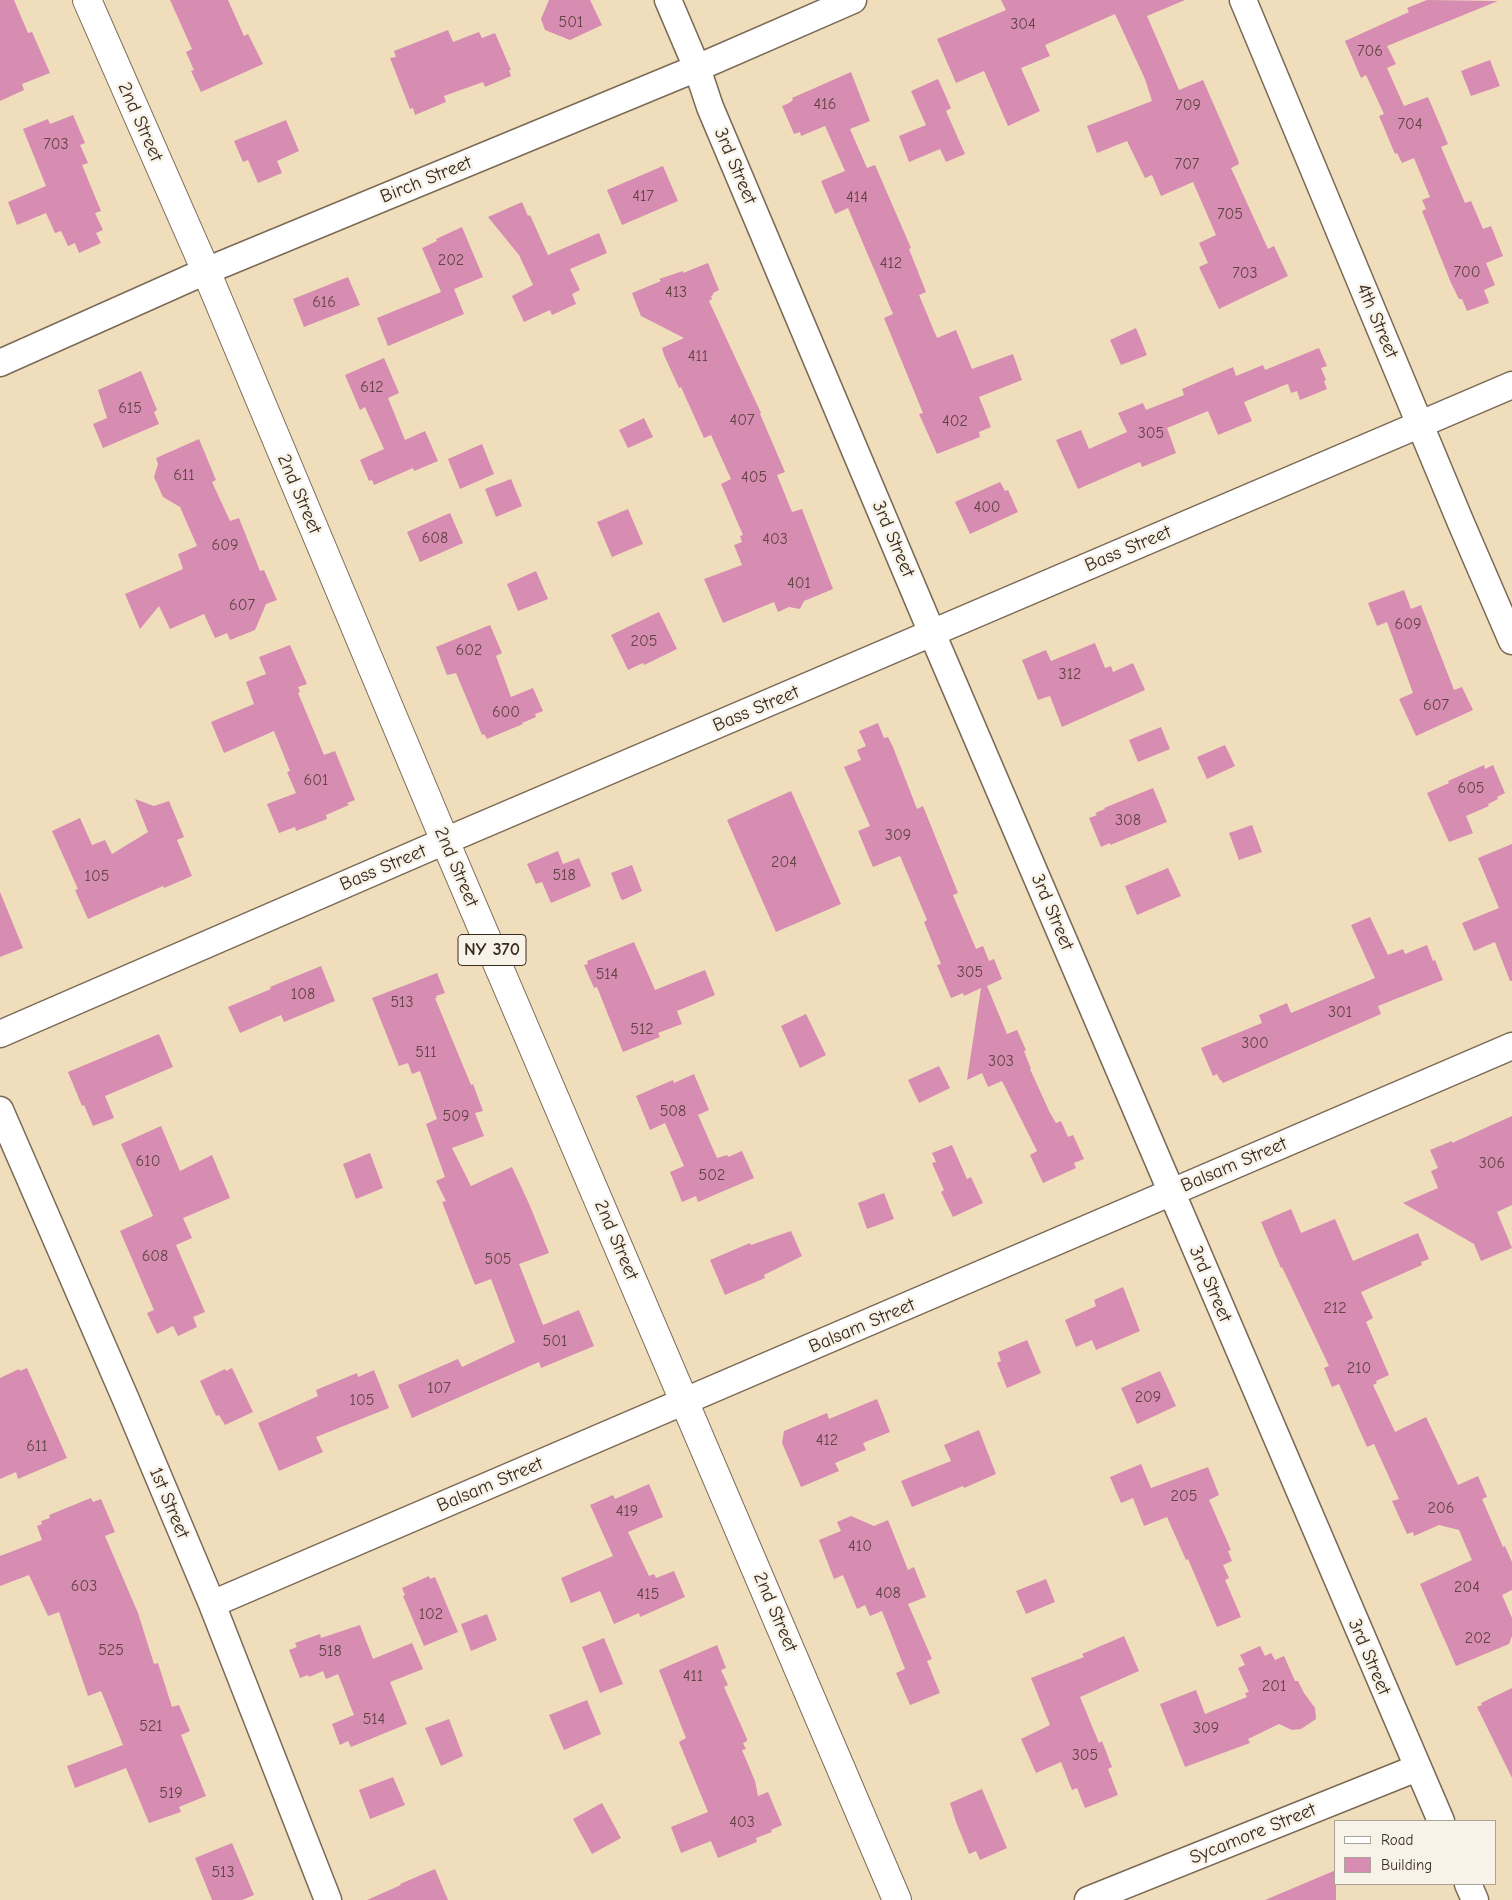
<!DOCTYPE html>
<style>
body{margin:0}
#map{position:relative;width:1512px;height:1900px;overflow:hidden;background:#f0ddbc;font-family:"Comic Neue",sans-serif}
canvas{display:block}
.legend{position:absolute;left:1334px;top:1820px;width:162px;height:65px;box-sizing:border-box;background:#f7f3e8;border:1px solid #aca397;margin:0;padding:6px 9px;list-style:none;font-size:15px;color:#3b2a1e}
.legend li{display:flex;align-items:center;gap:10px;height:25px}
.legend b{width:25px;border:1px solid #aca397}
</style>
<div id="map">
<canvas width="1512" height="1900"></canvas>
<ul class="legend">
<li><b style="height:6px;background:#fff"></b>Road</li>
<li><b style="height:14px;background:#d68db1"></b>Building</li>
</ul>
</div>
<script>
const g = document.querySelector('canvas').getContext('2d');
g.lineJoin = 'round';
function paint(path, color) { g.fillStyle = color; g.fill(path, 'evenodd'); }
const poly = rows => new Path2D(rows.map(r => 'M' + r).join(''));
function strokePath(path, color, width, dash) { g.strokeStyle = color; g.lineWidth = width; g.lineCap = dash ? 'butt' : 'round'; g.setLineDash(dash || []); g.stroke(path); }
function write(font, color, halo, rows, align = 'center') {
  g.font = font + ' "Comic Neue",sans-serif'; g.lineWidth = 5; g.setLineDash([]); g.textBaseline = 'middle'; g.strokeStyle = halo; g.fillStyle = color; for (const [text, x, y, turn = 0] of rows) {
    g.save(); g.translate(x, y); g.rotate((+turn || 0) * Math.PI / 180); g.textAlign = isNaN(turn) ? turn : align; if (halo) g.strokeText(text, 0, 0); g.fillText(text, 0, 0); g.restore();
  }
}
const building = poly([
 [0,0,14,0,28,33,32,32,50,73,22,84,24,90,0,101],
 [170,0,228,0,244,36,248,34,263,64,201,92,191,71,194,70,186,52,192,49],
 [549,0,590,0,602,25,570,40,545,30,541,19],
 [1001,0,1185,0,1147,16,1179,90,1203,80,1238,160,1239,164,1231,168,1268,249,1274,246,1288,276,1219,309,1199,267,1208,263,1199,243,1216,235,1193,182,1161,196,1152,175,1145,178,1127,141,1097,153,1087,126,1152,101,1145,79,1115,14,1045,45,1050,56,1021,68,1040,111,1008,126,984,71,956,83,937,39,1006,10],
 [1427,0,1498,1,1387,46,1396,64,1387,68,1404,106,1428,97,1448,144,1441,147,1465,203,1471,201,1483,229,1491,226,1503,256,1486,263,1495,285,1484,290,1489,303,1467,311,1462,299,1459,299,1451,283,1422,211,1426,209,1422,200,1430,197,1414,158,1402,163,1397,153,1395,154,1379,116,1384,114,1366,75,1361,78,1345,41,1409,12,1407,8],
 [448,30,453,42,479,32,482,38,495,33,511,70,509,70,511,76,485,87,483,82,444,96,446,102,415,115,413,108,410,109,390,58,396,57,394,51],
 [1490,60,1500,86,1471,96,1461,71],
 [851,72,870,121,850,129,867,168,875,165,911,248,909,249,926,292,919,295,937,338,956,330,972,369,1013,354,1022,380,979,397,991,427,979,432,980,437,937,454,919,414,923,413,884,318,893,314,848,208,835,214,821,181,845,171,825,126,801,136,800,132,794,134,782,106,789,103,793,100,792,98],
 [938,79,951,108,946,111,965,154,946,162,940,149,909,162,899,136,926,125,911,91],
 [73,115,85,143,80,145,88,163,82,165,101,211,95,213,103,230,96,233,101,243,79,253,75,243,68,246,61,231,55,233,46,213,17,225,8,202,46,186,23,129,48,119,50,124],
 [286,120,299,151,277,161,282,173,258,183,248,160,243,162,234,141],
 [663,166,678,201,622,225,607,190],
 [522,202,528,216,530,215,548,255,599,233,607,253,570,269,580,290,572,294,576,304,552,315,550,310,524,322,512,296,533,285,519,255,488,217],
 [462,227,483,277,454,289,464,314,388,346,377,318,441,292,422,248,437,241,436,239],
 [708,263,719,290,713,293,713,295,711,296,712,299,709,301,761,413,760,414,785,472,777,475,792,512,802,509,833,589,804,601,800,609,789,607,778,612,774,602,723,623,704,579,742,565,734,545,742,542,740,536,743,535,721,484,731,479,711,435,704,438,681,387,679,388,664,355,662,348,684,338,641,316,632,293,661,281,659,279,683,271,683,273],
 [348,277,360,305,304,327,293,299],
 [1136,328,1147,355,1121,365,1110,340],
 [1319,348,1327,366,1321,368,1326,380,1324,381,1327,389,1300,400,1297,391,1291,393,1288,384,1282,386,1244,402,1252,421,1218,435,1208,411,1167,428,1176,453,1142,467,1140,462,1078,489,1056,440,1081,430,1089,449,1127,432,1118,413,1143,403,1146,410,1184,395,1182,389,1233,367,1236,376,1263,365,1265,370],
 [384,358,399,393,388,398,405,440,425,431,438,461,414,471,413,468,374,485,372,480,369,481,360,460,384,449,365,407,360,410,345,375],
 [141,371,157,410,154,412,159,424,103,448,93,424,107,418,98,390],
 [644,418,653,437,628,448,619,430],
 [199,439,216,480,212,482,230,521,239,518,260,571,264,570,277,600,266,604,255,630,230,640,227,633,215,638,204,614,170,629,159,606,140,629,125,594,183,569,178,554,197,546,180,507,163,497,154,477,158,464,156,458],
 [482,444,494,474,460,489,448,459],
 [511,479,522,506,496,517,485,489],
 [1000,482,1005,491,1008,490,1018,512,970,534,955,502],
 [628,509,643,544,612,557,597,522],
 [450,513,463,543,420,562,407,532],
 [536,571,548,599,518,611,507,584],
 [1404,590,1411,609,1421,605,1454,690,1462,687,1473,710,1416,736,1399,699,1413,693,1387,622,1377,626,1368,603],
 [659,612,677,649,644,665,643,663,628,670,611,635],
 [490,625,502,653,496,656,511,697,533,688,543,711,535,714,536,717,522,723,523,724,487,739,484,734,482,735,456,673,447,675,436,647],
 [1095,643,1105,668,1111,666,1113,672,1133,663,1145,690,1062,727,1050,696,1038,700,1022,660,1046,650,1051,661],
 [290,645,307,684,298,687,300,692,298,693,324,755,335,751,355,800,347,803,349,805,326,815,327,819,296,831,295,827,279,833,267,804,296,793,287,772,290,771,274,731,224,753,211,722,254,704,246,682,266,674,259,657],
 [878,723,884,738,888,737,893,747,917,809,923,806,958,893,953,895,976,949,983,946,989,961,994,959,1002,979,987,986,1007,1034,1017,1030,1026,1050,1024,1051,1031,1069,1030,1069,1050,1113,1056,1123,1061,1121,1068,1137,1073,1135,1084,1159,1074,1163,1076,1168,1043,1183,1030,1155,1037,1151,1002,1081,988,1087,982,1073,967,1080,981,988,964,996,963,993,951,998,937,965,941,964,924,922,927,920,900,856,873,867,858,831,870,826,844,767,861,760,857,750,866,746,859,731],
 [1161,727,1170,749,1138,762,1129,740],
 [1225,745,1235,766,1207,779,1197,757],
 [1484,765,1485,769,1493,765,1505,793,1497,797,1498,799,1488,804,1489,806,1466,816,1473,833,1449,842,1427,793,1449,783,1448,781],
 [1153,788,1167,822,1110,845,1110,843,1101,847,1089,818,1097,815,1095,813,1105,809,1104,808],
 [791,791,841,904,776,932,727,820],
 [135,799,154,806,169,801,184,837,177,840,192,876,164,888,163,886,88,919,75,890,78,889,52,831,80,818,92,845,105,840,112,854,148,832],
 [1252,825,1262,852,1239,860,1229,833],
 [1512,844,1512,981,1510,981,1495,942,1474,951,1462,923,1499,908,1478,858],
 [558,851,563,864,579,858,591,886,551,903,542,882,536,884,527,864],
 [632,865,642,891,623,900,621,899,611,873],
 [1168,868,1181,896,1137,915,1125,886],
 [0,892,23,948,0,957],
 [1370,917,1388,955,1403,949,1405,954,1427,945,1433,961,1435,960,1443,980,1378,1006,1381,1014,1223,1083,1221,1080,1220,1080,1217,1074,1213,1076,1201,1048,1262,1023,1259,1015,1287,1003,1291,1013,1375,978,1351,925],
 [634,942,655,990,705,970,715,995,677,1011,682,1024,658,1033,660,1037,623,1052,597,987,594,988,584,965,588,964,587,961],
 [321,966,335,1001,284,1022,281,1015,240,1033,228,1007,271,989,270,987],
 [437,973,445,993,436,996,437,998,435,998,471,1085,473,1084,483,1111,475,1113,484,1136,452,1148,471,1186,512,1167,530,1206,549,1253,519,1264,543,1325,579,1310,594,1346,541,1368,539,1362,412,1418,398,1385,458,1359,462,1367,515,1342,491,1279,475,1285,442,1202,446,1201,436,1181,445,1177,426,1124,437,1119,420,1071,412,1074,408,1063,399,1066,372,998],
 [806,1014,826,1055,800,1068,781,1026],
 [159,1034,173,1067,105,1096,114,1118,93,1126,84,1105,82,1106,68,1072],
 [939,1066,950,1088,919,1103,908,1080],
 [694,1074,709,1110,698,1115,717,1158,727,1155,728,1157,742,1151,754,1178,698,1202,696,1196,682,1202,670,1172,684,1166,665,1123,650,1130,636,1096,673,1080,674,1083],
 [1512,1116,1512,1205,1497,1212,1512,1248,1481,1261,1474,1244,1403,1203,1438,1188,1431,1171,1438,1168,1430,1150,1452,1141,1452,1143],
 [161,1126,180,1171,212,1155,230,1198,183,1218,192,1238,176,1245,205,1312,193,1317,197,1327,178,1336,173,1326,157,1334,147,1313,154,1310,120,1231,153,1216,121,1144],
 [952,1145,967,1179,971,1177,983,1203,953,1217,941,1192,944,1190,932,1163,936,1162,932,1153],
 [370,1153,383,1188,356,1199,343,1164],
 [884,1193,894,1219,867,1229,858,1203],
 [1291,1209,1301,1233,1335,1219,1353,1261,1418,1233,1429,1259,1421,1262,1422,1265,1361,1292,1373,1318,1366,1322,1389,1375,1376,1381,1377,1383,1373,1385,1395,1432,1426,1417,1458,1485,1478,1476,1487,1497,1482,1499,1503,1547,1505,1546,1512,1562,1512,1590,1502,1595,1512,1618,1512,1636,1509,1644,1456,1666,1420,1584,1472,1560,1459,1530,1439,1525,1414,1536,1413,1532,1407,1534,1392,1501,1399,1499,1374,1444,1367,1447,1339,1384,1332,1387,1324,1368,1329,1366,1282,1267,1281,1268,1261,1222],
 [791,1231,802,1256,764,1275,765,1278,725,1295,710,1260,750,1243,751,1245],
 [1123,1287,1140,1331,1096,1350,1092,1340,1076,1347,1065,1320,1096,1306,1094,1300],
 [1027,1340,1041,1373,1007,1388,997,1363,1001,1361,998,1352],
 [27,1368,67,1458,18,1479,16,1472,0,1479,0,1378,19,1369,20,1371],
 [232,1368,253,1412,225,1425,219,1415,216,1416,200,1381,225,1369,226,1371],
 [374,1370,389,1408,316,1437,323,1452,279,1471,258,1423,318,1396,316,1390,357,1373,358,1377],
 [1160,1371,1176,1406,1137,1424,1121,1388],
 [877,1399,890,1432,863,1443,866,1450,835,1463,839,1471,801,1487,782,1443,784,1431,827,1413,829,1419],
 [979,1430,996,1474,964,1488,963,1486,912,1507,901,1481,951,1461,944,1445],
 [1141,1464,1151,1488,1208,1467,1219,1495,1209,1500,1231,1550,1228,1551,1232,1561,1223,1565,1229,1578,1225,1580,1241,1617,1217,1627,1188,1559,1186,1560,1167,1517,1144,1526,1133,1498,1121,1503,1110,1477],
 [649,1484,663,1517,628,1532,649,1576,654,1574,656,1578,674,1571,685,1597,640,1617,639,1613,614,1624,600,1591,571,1603,561,1578,613,1556,590,1505,613,1495,615,1499],
 [91,1498,93,1502,101,1499,115,1532,105,1536,138,1613,154,1664,158,1663,172,1707,179,1705,190,1731,181,1735,206,1796,179,1807,181,1812,149,1823,126,1768,75,1788,67,1766,123,1745,101,1691,88,1696,59,1612,48,1616,29,1575,0,1586,0,1556,42,1540,37,1526,42,1524,41,1521,50,1518,49,1515],
 [851,1516,874,1526,888,1520,908,1570,914,1567,926,1597,908,1604,932,1659,927,1661,940,1693,910,1705,896,1673,905,1669,882,1611,870,1616,865,1605,857,1609,843,1575,834,1579,819,1540,841,1531,837,1522],
 [429,1576,430,1579,435,1577,458,1632,424,1646,403,1596,405,1595,402,1588],
 [1046,1579,1055,1602,1026,1614,1016,1591],
 [487,1614,497,1640,471,1651,461,1624],
 [360,1625,373,1659,412,1643,423,1669,390,1682,407,1724,351,1747,348,1741,340,1745,332,1724,354,1715,338,1674,326,1679,323,1671,309,1677,308,1675,300,1678,289,1650,297,1647,295,1643,320,1634,321,1638],
 [1124,1636,1139,1671,1080,1697,1099,1743,1102,1741,1112,1767,1108,1769,1118,1795,1085,1808,1077,1788,1072,1790,1061,1762,1036,1773,1021,1739,1050,1725,1031,1678,1084,1657,1082,1654],
 [604,1638,623,1684,600,1693,582,1647],
 [717,1645,726,1668,721,1670,728,1685,724,1687,747,1739,747,1741,743,1743,746,1749,742,1750,755,1781,758,1796,768,1792,782,1825,771,1830,772,1832,756,1838,757,1842,718,1858,711,1841,681,1853,671,1827,708,1812,679,1742,686,1738,659,1670],
 [1260,1646,1265,1656,1271,1653,1275,1660,1284,1656,1295,1681,1298,1681,1304,1693,1315,1708,1316,1719,1301,1729,1292,1730,1279,1724,1248,1739,1250,1743,1185,1767,1160,1704,1196,1690,1205,1714,1247,1697,1245,1693,1249,1692,1238,1668,1245,1665,1240,1655],
 [1512,1688,1512,1778,1477,1707,1482,1705,1481,1703],
 [587,1700,601,1734,564,1750,549,1715],
 [449,1719,463,1756,441,1766,425,1728],
 [393,1777,405,1805,370,1819,359,1790],
 [982,1789,1007,1848,980,1860,976,1851,969,1854,956,1822,950,1803],
 [602,1803,621,1838,592,1854,573,1819],
 [232,1843,254,1895,242,1900,212,1900,195,1858],
 [435,1869,448,1900,367,1900,401,1885,400,1884],
 [1336,1870,1336,1900,1265,1900]
]);
const minor = poly([
 [668,0,697,68,710,107,932,633,1441,1821],
 [1243,0,1461,523,1512,641],
 [0,363,206,271,697,68,853,0],
 [0,1034,445,841,1512,385],
 [0,1110,127,1402,212,1604,328,1900],
 [212,1604,1512,1046],
 [1468,1884,1475,1900],
 [1088,1900,1417,1768]
]);
const primary = poly([
 [87,0,206,271,445,841,897,1900]
]);
const numberNames = [
 ["501",571,22],
 ["304",1023,24],
 ["706",1370,51],
 ["416",825,104],
 ["709",1188,105],
 ["704",1410,124],
 ["703",56,144],
 ["707",1187,164],
 ["417",643,196],
 ["414",857,197],
 ["705",1230,214],
 ["202",451,260],
 ["412",891,263],
 ["700",1467,272],
 ["703",1245,273],
 ["413",676,292],
 ["616",324,302],
 ["411",698,356],
 ["612",372,387],
 ["615",130,408],
 ["407",742,420],
 ["402",955,421],
 ["305",1151,433],
 ["611",184,475],
 ["405",754,477],
 ["400",987,507],
 ["608",435,538],
 ["403",775,539],
 ["609",225,545],
 ["401",799,583],
 ["607",242,605],
 ["609",1408,624],
 ["205",644,641],
 ["602",469,650],
 ["312",1070,674],
 ["607",1436,705],
 ["600",506,712],
 ["601",316,780],
 ["605",1471,788],
 ["308",1128,820],
 ["309",898,835],
 ["204",784,862],
 ["518",564,875],
 ["105",97,876],
 ["305",970,972],
 ["514",607,974],
 ["108",303,994],
 ["513",402,1002],
 ["301",1340,1012],
 ["512",642,1029],
 ["300",1255,1043],
 ["511",426,1052],
 ["303",1001,1061],
 ["508",673,1111],
 ["509",456,1116],
 ["610",148,1161],
 ["306",1492,1163],
 ["502",712,1175],
 ["608",155,1256],
 ["505",498,1259],
 ["212",1335,1308],
 ["501",555,1341],
 ["210",1359,1368],
 ["107",439,1388],
 ["209",1148,1397],
 ["105",362,1400],
 ["412",827,1440],
 ["611",37,1446],
 ["205",1184,1496],
 ["206",1441,1508],
 ["419",627,1511],
 ["410",860,1546],
 ["603",84,1586],
 ["204",1467,1587],
 ["408",888,1593],
 ["415",648,1594],
 ["102",431,1614],
 ["202",1478,1638],
 ["525",111,1650],
 ["518",330,1651],
 ["411",693,1676],
 ["201",1274,1686],
 ["514",374,1719],
 ["521",151,1726],
 ["309",1206,1728],
 ["305",1085,1755],
 ["519",171,1793],
 ["403",742,1822],
 ["513",223,1872]
];
const shields = [
 [492,950,68]
];
const shieldNames = [
 ["NY 370",492,950]
];
const streetNames = [
 ["2nd Street",140,122,66],
 ["3rd Street",735,166,67],
 ["Birch Street",426,180,-22],
 ["4th Street",1377,321,67],
 ["2nd Street",299,494,67],
 ["3rd Street",893,539,67],
 ["Bass Street",1128,549,-23],
 ["Bass Street",756,709,-23],
 ["2nd Street",456,867,67],
 ["Bass Street",383,868,-23],
 ["3rd Street",1052,912,67],
 ["Balsam Street",1234,1165,-23],
 ["2nd Street",616,1240,67],
 ["3rd Street",1210,1284,67],
 ["Balsam Street",862,1326,-23],
 ["Balsam Street",490,1485,-23],
 ["1st Street",169,1503,67],
 ["2nd Street",775,1612,67],
 ["3rd Street",1369,1657,67],
 ["Sycamore Street",1253,1834,-22]
];
paint(building, '#d68db1');
strokePath(minor, '#7a6955', 29);
strokePath(primary, '#7a6955', 30);
strokePath(minor, '#fff', 26);
strokePath(primary, '#fff', 28);
write('16px', '#624343', null, numberNames);
for (const [x, y, w] of shields) { const box = new Path2D(); box.roundRect(x - w / 2, y - 15.5, w, 31, 4); g.fillStyle = '#f7f3e8'; g.fill(box); strokePath(box, '#3b2a1e', 1); }
write('bold 18px', '#3b2a1e', null, shieldNames);
write('19px', '#3b2a1e', '#f7f3e8', streetNames);
</script>
